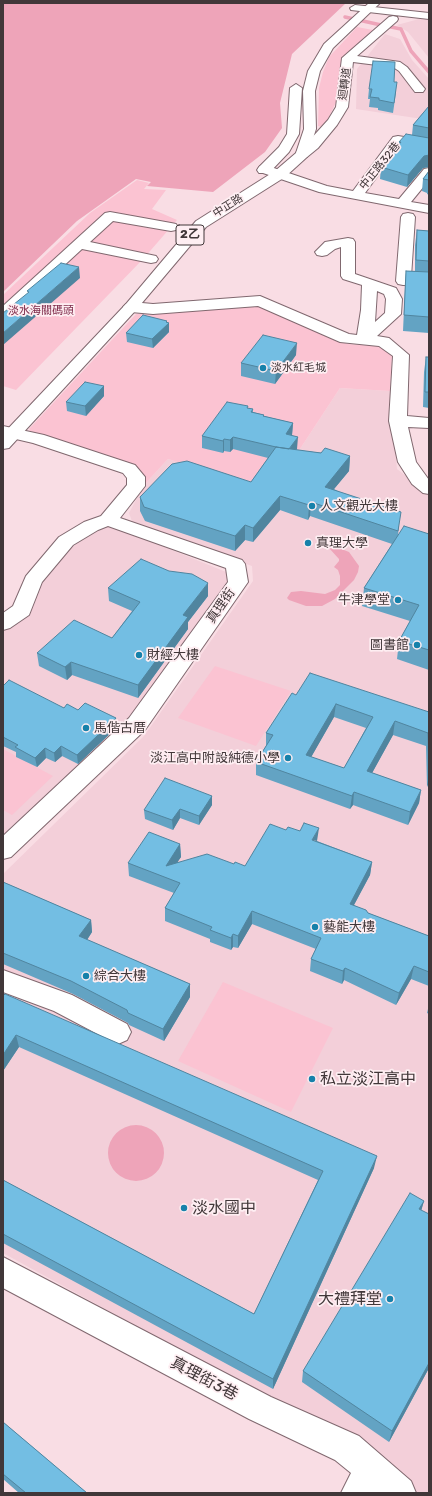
<!DOCTYPE html>
<meta charset="utf-8">
<style>
body{margin:0}
#map{position:relative;width:432px;height:1496px;overflow:hidden;background:#f9dde4;font-family:Rubik,sans-serif}
canvas{display:block}
.frame{position:absolute;inset:0;border:4px solid #413739;pointer-events:none}
</style>
<div id="map">
<canvas width="432" height="1496"></canvas>
<div class="frame"></div>
</div>
<script>
const g = document.querySelector('canvas').getContext('2d');
g.lineJoin = 'round';
function paint(path, color) { g.fillStyle = color; g.fill(path, 'evenodd'); }
const poly = rows => new Path2D(rows.map(r => 'M' + r).join(''));
function strokePath(path, color, width, dash) { g.strokeStyle = color; g.lineWidth = width; g.lineCap = dash ? 'butt' : 'round'; g.setLineDash(dash || []); g.stroke(path); }
function write(font, color, halo, rows, align = 'center') {
  g.font = font + ' Rubik,"Noto Sans TC",sans-serif'; g.lineWidth = 3.5; g.setLineDash([]); g.textBaseline = 'middle'; g.strokeStyle = halo; g.fillStyle = color; for (const [text, x, y, turn = 0] of rows) {
    g.save(); g.translate(x, y); g.rotate((+turn || 0) * Math.PI / 180); g.textAlign = isNaN(turn) ? turn : align; if (halo) g.strokeText(text, 0, 0); g.fillText(text, 0, 0); g.restore();
  }
}
const built = poly([
 [419,19,429,20,429,58,408,32,397,25],
 [385,34,400,39,412,60,429,79,429,120,356,109,357,69],
 [340,388,390,391,397,469,429,494,429,1493,416,1493,347,1436,286,1408,3,1253,3,874,144,736,253,581,252,566,133,524,129,513,144,485,168,459,279,492,298,452],
 [108,524,226,572,230,585,134,721,3,847,3,629,40,579,77,543]
]);
const green = poly([
 [357,27,373,30,343,59,338,98,327,121,322,127,318,126,319,88,323,72,329,57],
 [137,180,149,183,144,189,166,190,152,209,177,220,144,258,16,390,3,386,3,295,90,213],
 [261,305,347,344,377,346,392,353,390,391,340,388,298,452,279,492,168,459,144,485,134,469,30,431,29,429,136,314],
 [215,666,291,691,256,746,178,718],
 [3,749,53,776,12,815,3,810],
 [223,982,333,1028,291,1112,178,1061]
]);
const water = poly([
 [3,3,346,3,292,54,280,103,282,128,265,152,213,192,147,186,151,182,136,179,77,221,3,292],
 [334,546,349,552,359,566,358,572,354,580,335,599,322,606,306,606,289,600,287,598,291,592,301,591,325,594,335,590,340,585,340,576,338,570,334,567,339,561,339,559,329,548],
 '108 1153a28 28 0 1 1 56 0a28 28 0 1 1-56 0Z'
]);
const stream = poly([
 [345,17,381,25],
 [391,27,401,29,411,51,429,72]
]);
const minor = poly([
 [355,5,429,13,429,19,351,10,350,8,355,5],
 [393,16,397,17,398,19,397,21,357,56,400,62,407,67,425,89,423,92,415,92,399,71,393,67,353,62,348,107,337,125,318,148,307,157,297,157,296,154,297,151,308,142,328,120,336,107,342,58,389,17,393,16],
 [398,136,429,141,429,149,401,144,365,193,399,199,424,169,429,168,429,180,411,202,429,205,429,213,319,192,260,172,258,169,260,166,265,165,327,186,353,191,393,137,398,136],
 [110,212,171,223,176,224,178,227,176,230,171,231,113,221,90,242,156,256,158,259,156,262,151,263,82,249,8,317,3,319,3,306,105,213,110,212],
 [408,213,413,214,415,217,411,277,429,278,429,286,403,285,398,284,396,281,401,217,403,214,408,213],
 [348,238,353,239,355,242,355,274,396,288,402,299,401,314,377,336,389,338,409,355,407,416,429,418,429,428,408,427,416,462,429,480,429,494,423,493,412,484,398,462,389,421,393,356,379,346,340,342,258,306,153,314,131,312,126,310,123,307,126,304,131,302,153,304,260,296,349,334,357,335,361,310,362,285,343,279,341,276,341,247,335,249,327,255,322,256,317,255,315,252,325,242,348,238],
 [377,291,384,294,386,299,385,313,375,322,377,291],
 [3,426,44,435,135,465,145,477,145,486,120,518,242,560,245,564,248,582,145,730,11,857,3,859,3,836,129,718,228,582,226,568,108,526,98,530,73,545,42,582,29,615,10,628,3,630,3,613,13,606,26,576,59,537,84,522,101,516,127,485,127,478,123,473,33,443,3,436,3,426],
 [3,970,72,995,127,1024,131,1032,127,1040,118,1044,109,1040,54,1011,3,992,3,970],
 [3,1257,271,1397,359,1436,411,1481,416,1493,341,1493,351,1473,335,1460,249,1419,3,1288,3,1257]
]);
const major = poly([
 [369,3,380,3,333,48,320,71,315,91,316,129,307,157,285,177,206,227,136,310,9,448,3,449,3,434,126,304,196,221,275,171,296,153,304,129,303,91,308,71,324,44,369,3],
 [296,84,302,88,299,134,289,152,269,173,259,173,257,170,259,167,279,147,287,134,290,88,296,84]
]);
const wall = poly([
 [394,82,396,92,393,113,378,110,378,108,369,107,370,99,368,99,369,89],
 [429,106,429,167,423,168,407,187,380,179,381,167,399,145,399,142,412,135,413,125],
 [429,171,429,195,427,194,427,193,422,191,423,179],
 [417,230,429,231,429,333,403,331,405,287,406,271,415,271,415,245],
 [167,323,169,323,169,332,153,348,127,342,126,333],
 [296,355,275,384,241,376,241,363],
 [426,357,429,357,429,408,423,407,424,372],
 [104,386,104,396,86,416,67,411,66,402],
 [248,408,253,409,253,412,264,415,264,416,293,423,292,435,297,449,296,450,350,456,349,471,334,489,399,526,398,535,429,534,429,670,397,659,399,641,410,621,362,606,364,588,392,544,310,516,308,520,280,510,253,542,245,540,235,551,145,521,140,511,140,497,251,482,268,458,233,449,230,452,224,451,223,453,202,448,202,436],
 [108,588,208,596,188,622,188,629,138,698,72,675,67,680,39,666,37,653,112,638,132,611,109,601],
 [3,686,64,708,78,710,116,718,117,727,78,764,62,756,55,762,46,758,37,767,16,757,16,752,3,746],
 [296,695,429,712,429,782,427,787,426,746,393,735,372,773,421,790,419,803,408,825,353,805,350,809,256,775,256,762,266,746,266,733],
 [334,717,366,728,344,768,311,757],
 [212,796,212,805,199,825,180,818,173,830,145,819,144,810],
 [317,841,372,862,370,875,354,905,368,913,429,936,429,986,411,979,396,1005,344,980,342,984,310,971,311,959,316,949,252,924,238,948,233,947,231,950,210,942,210,939,165,921,165,908,174,893,129,876,128,863,180,844,181,857,177,862,234,864,245,866],
 [3,882,91,920,92,932,87,940,190,984,190,997,164,1041,129,1025,128,1023,73,994,3,964],
 [3,996,374,1168,273,1389,3,1243,3,1180,254,1314,318,1180,19,1047,3,1071],
 [429,1005,429,1014,427,1013],
 [424,1201,421,1210,429,1368,389,1442,302,1382,303,1371],
 [3,1422,87,1493,19,1493,3,1479]
]);
const shadedWall = poly([
 [429,155,429,167,423,168,407,187,408,175,424,156],
 [79,267,80,278,3,345,3,333],
 [167,321,167,324,169,323,169,332,153,348,152,339],
 [297,343,296,355,275,384,276,371],
 [104,386,104,396,86,416,85,406],
 [293,423,292,435,286,434],
 [233,437,233,449,230,452,230,440],
 [298,437,297,449,287,463,288,451],
 [224,439,224,451,223,453,223,441],
 [350,456,349,471,324,501,325,487],
 [280,496,280,510,253,542,253,528],
 [311,502,310,516,308,520,309,505],
 [245,525,245,540,235,551,235,536],
 [208,583,208,596,188,622,188,629,138,698,138,685,183,615],
 [71,662,72,675,67,680,65,667],
 [336,704,334,717,305,768,306,755],
 [116,718,117,727,78,764,77,755],
 [395,721,393,735,366,784,367,771],
 [61,746,62,756,55,762,54,753],
 [45,748,46,758,37,767,35,758],
 [429,774,429,782,427,787],
 [421,790,419,803,408,825,410,812],
 [354,792,353,805,350,809,352,796],
 [212,796,212,805,199,825,199,816],
 [180,809,180,818,173,830,172,820],
 [319,828,317,841,312,840],
 [180,844,181,857,167,878,166,866],
 [372,862,370,875,348,916,350,904],
 [252,911,252,924,238,948,238,936],
 [91,920,92,932,81,949,79,936],
 [233,934,233,947,231,950,231,938],
 [414,966,411,979,396,1005,399,993],
 [345,968,344,980,342,984,343,971],
 [190,984,190,997,164,1041,163,1029],
 [16,1035,19,1047,3,1071,3,1055],
 [377,1156,374,1168,273,1389,273,1379],
 [424,1201,420,1215,419,1209],
 [429,1363,429,1368,389,1442,392,1431]
]);
const building = poly([
 [373,61,395,62,394,82,397,82,394,103,379,100,379,98,370,97,372,89,369,89,373,61],
 [429,106,429,128,413,125,429,106],
 [406,134,429,138,429,155,424,156,408,175,381,167,401,142,399,142,406,134],
 [429,171,429,180,423,179,429,171],
 [417,230,429,231,429,261,416,260,417,230],
 [61,263,79,267,3,333,3,313,29,292,27,291,61,263],
 [406,271,429,272,429,317,404,315,406,271],
 [143,315,167,321,166,322,169,323,152,339,126,333,143,315],
 [263,335,297,343,276,371,241,363,263,335],
 [426,357,429,357,429,392,425,392,426,357],
 [85,382,104,386,85,406,66,402,85,382],
 [227,402,248,406,247,408,253,409,251,412,264,415,263,416,293,423,286,434,298,437,289,449,276,447,233,437,230,440,224,439,223,441,202,436,227,402],
 [276,447,321,453,325,448,350,456,325,487,401,512,398,531,311,502,309,505,280,496,253,528,245,525,235,536,144,507,140,497,172,464,187,461,251,482,276,447],
 [404,526,429,534,429,650,399,641,419,605,364,588,404,526],
 [141,559,169,571,192,574,208,583,183,615,188,617,138,685,71,662,65,667,37,653,74,620,112,638,140,602,108,588,141,559],
 [310,673,429,712,429,774,428,733,395,721,367,771,421,790,410,812,354,792,352,796,256,762,273,735,266,733,292,693,296,695,310,673],
 [336,704,373,717,344,768,306,755,336,704],
 [9,680,64,708,67,704,78,710,85,703,116,718,77,755,61,746,54,753,45,748,35,758,15,747,18,745,3,737,3,686,9,680],
 [165,778,212,796,199,816,180,809,172,820,144,810,165,778],
 [304,823,319,828,312,840,372,862,350,904,366,910,368,913,429,936,429,972,414,966,399,993,345,968,343,971,311,959,321,938,252,911,238,936,233,934,231,938,210,930,212,927,165,908,180,883,128,863,149,832,180,844,166,866,207,854,234,864,235,862,245,866,270,824,286,830,288,827,300,831,304,823],
 [3,882,91,920,79,936,190,984,163,1029,128,1013,127,1010,71,981,3,953,3,882],
 [5,994,377,1156,273,1379,3,1234,3,1180,254,1314,323,1171,16,1035,3,1055,3,996,5,994],
 [410,1193,424,1201,419,1209,429,1214,429,1363,392,1431,303,1371,410,1193],
 [3,1422,87,1493,26,1493,3,1474,3,1422]
]);
const markers = [
 [263,368,4,"#1681aa"],
 [312,506,4,"#1681aa"],
 [308,543,4,"#1681aa"],
 [398,600,4,"#1681aa"],
 [417,645,4,"#1681aa"],
 [139,655,4,"#1681aa"],
 [86,728,4,"#1681aa"],
 [288,758,4,"#1681aa"],
 [315,927,4,"#1681aa"],
 [86,976,4,"#1681aa"],
 [312,1079,4,"#1681aa"],
 [184,1208,4,"#1681aa"],
 [390,1299,4,"#1681aa"]
];
const farStreetnames = [
 ["迴轉道",345,84,-82],
 ["中正路32巷",380,166,-51],
 ["中正路",228,206,-32]
];
const farParknames = [
 ["淡水海關碼頭",41,311]
];
const farPoinames = [
 ["淡水紅毛城",271,368]
];
const shields = [
 [190,235,28]
];
const shieldNames = [
 ["2乙",190,235]
];
const poiNames = [
 ["人文觀光大樓",320,506],
 ["真理大學",316,543],
 ["牛津學堂",390,600,"right"],
 ["圖書館",409,645,"right"],
 ["財經大樓",147,655],
 ["馬偕古厝",94,728],
 ["淡江高中附設純德小學",280,758,"right"],
 ["藝能大樓",323,927],
 ["綜合大樓",94,976]
];
const streetNames = [
 ["真理街",221,606,-55]
];
const nearPoinames = [
 ["私立淡江高中",320,1079],
 ["淡水國中",192,1208],
 ["大禮拜堂",382,1299,"right"]
];
const nearStreetnames = [
 ["真理街3巷",204,1379,28]
];
paint(built, '#f3cfd9');
paint(green, '#fbc3d2');
paint(water, '#eea4b9');
strokePath(stream, '#eea4b9', 3.5);
strokePath(minor, '#80686f', 2);
strokePath(major, '#80686f', 2);
paint(minor, '#fff');
paint(major, '#fff');
paint(wall, '#63a3c3');
paint(shadedWall, '#50859f');
paint(building, '#73bee3');
strokePath(building, '#50859f', 1);
for (const [x, y, r, color] of markers) { const dot = new Path2D(); dot.arc(x, y, r, 0, 2 * Math.PI); g.fillStyle = color; g.fill(dot); strokePath(dot, '#feeef2', 1.5); }
write('11px', '#413739', '#feeef2', farStreetnames);
write('11px', '#7e2949', '#feeef2', farParknames);
write('11px', '#413739', '#feeef2', farPoinames, 'left');
for (const [x, y, w] of shields) { const box = new Path2D(); box.roundRect(x - w / 2, y - 10, w, 20, 3); g.fillStyle = '#feeef2'; g.fill(box); strokePath(box, '#413739', 1); }
write('bold 12px', '#413739', null, shieldNames);
write('13px', '#413739', '#feeef2', poiNames, 'left');
write('13px', '#413739', '#feeef2', streetNames);
write('16px', '#413739', '#feeef2', nearPoinames, 'left');
write('16px', '#413739', '#feeef2', nearStreetnames);
</script>
